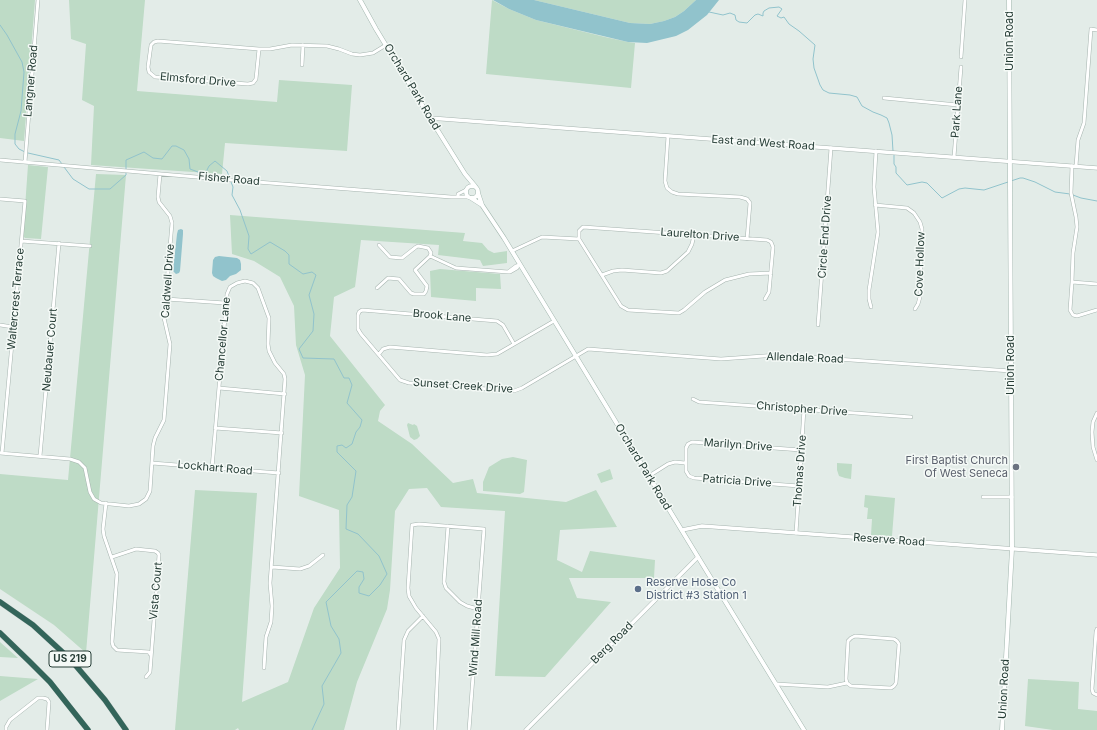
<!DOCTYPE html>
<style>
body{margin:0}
canvas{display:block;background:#e3ece8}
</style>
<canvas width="1097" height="730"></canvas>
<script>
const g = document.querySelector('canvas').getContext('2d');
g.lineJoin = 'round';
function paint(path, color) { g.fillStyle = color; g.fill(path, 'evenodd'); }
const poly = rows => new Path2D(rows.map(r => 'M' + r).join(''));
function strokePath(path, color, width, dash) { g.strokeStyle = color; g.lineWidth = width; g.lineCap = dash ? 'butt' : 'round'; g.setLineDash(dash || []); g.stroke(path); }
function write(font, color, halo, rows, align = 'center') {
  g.font = font + ' Inter,sans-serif'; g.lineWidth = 3; g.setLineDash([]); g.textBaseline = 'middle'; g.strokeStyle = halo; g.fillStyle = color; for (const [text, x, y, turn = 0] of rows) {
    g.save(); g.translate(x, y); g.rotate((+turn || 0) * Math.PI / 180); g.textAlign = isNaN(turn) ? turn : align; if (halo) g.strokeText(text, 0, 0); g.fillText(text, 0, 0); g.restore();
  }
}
const green = poly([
 [0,0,35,0,24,141,0,138],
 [69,0,145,0,137,91,277,102,279,80,352,85,347,151,225,143,222,174,91,165,94,106,82,100,86,44,71,39],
 [492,0,509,9,536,20,605,37,628,42,635,43,631,88,486,74],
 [534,0,696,0,684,11,675,17,664,21,650,24,630,23],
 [28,165,48,167,41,239,25,238,23,236],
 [96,174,126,175,86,653,54,625,0,589,0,474,68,480],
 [230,215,465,233,463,241,482,243,488,250,494,253,507,251,507,263,483,266,480,260,438,255,439,245,361,240,355,287,334,297,330,336,385,405,380,411,378,421,412,444,453,483,473,479,477,493,566,502,596,490,617,527,560,530,557,560,582,572,590,551,655,560,654,578,569,578,577,598,611,602,545,677,495,676,505,511,441,507,427,488,409,489,395,511,390,590,387,609,357,682,344,730,239,730,238,728,235,730,175,730,195,490,257,493,242,702,288,682,314,608,340,568,339,510,299,496,305,375,296,345,294,306,280,277,254,261,232,254],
 [440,269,500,274,501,289,476,288,476,301,431,297,430,271],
 [408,423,413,425,414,424,417,426,420,436,417,439,414,440,410,437,407,425],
 [513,457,527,460,524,492,520,494,483,491,483,482,489,467,502,459],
 [837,463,852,464,851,479,845,478,839,476,837,470],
 [610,469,613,479,601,483,597,474],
 [865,495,895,498,892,536,871,535,872,519,867,519,868,508,864,507],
 [0,642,18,658,0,657],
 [0,676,38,679,0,701],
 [1028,679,1079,682,1078,709,1097,711,1097,730,1053,730,1025,726]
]);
const water = poly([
 [493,0,534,0,630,23,650,24,664,21,675,17,684,11,696,0,719,0,707,15,688,30,676,36,647,43,628,42,536,20,509,9],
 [181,229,183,230,183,234,180,271,179,273,176,274,173,271,177,234,178,230],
 [219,256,237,258,240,260,241,264,241,270,236,274,230,276,226,280,222,281,216,278,213,276,212,273,213,260,215,257]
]);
const stream = poly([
 [709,12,723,15,730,13,735,15,736,20,739,22,747,23,755,15,758,14,763,16,763,13,764,11,769,8,779,7,782,9,777,16,781,18,784,17,789,24,799,31,815,45,813,59,814,68,820,85,823,90,829,93,850,95,857,97,862,106,873,112,881,115,887,118,889,123,892,135,893,151],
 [0,25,7,35,22,62,24,72,21,111,15,134,15,144,19,149,25,152],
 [28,153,59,160,62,164],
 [894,154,894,164,896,167,896,173,907,185,922,182,927,183,942,198,959,189,965,188,984,190,1008,182],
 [64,167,73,179,89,189,110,189,126,175,126,173],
 [126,170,126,160,144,152,153,158,162,159,172,146,176,146,184,150,189,159,190,169,198,172,206,172,209,166,215,161,227,171,230,179],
 [1011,181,1020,178,1023,178,1035,182,1055,192,1070,194],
 [231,182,233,187,232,195,240,210,249,236,248,249,251,254,270,242,285,251,289,255,289,264,303,274,312,272,316,275,309,295,314,314,313,331,299,349,303,358,334,359,344,378,349,378,352,385,347,403,362,420,360,427,356,432,352,444,346,448,342,445,337,446,337,452,356,471,352,497,347,505,346,529,358,534,379,556,387,574,380,585,369,596,359,593,359,587,364,579,363,572,357,571,326,602,331,626,339,639,341,653,322,686,324,704,312,730],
 [1073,195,1081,198,1097,201]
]);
const minor = poly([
 [158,41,259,49,256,79,253,83,248,84,155,77,149,72,148,67,151,45,154,42,158,41],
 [259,49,270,49,292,45,327,46,339,49,352,54,360,55,373,53,386,45],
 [961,57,965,0],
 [302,65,303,45],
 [884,98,958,105],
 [668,136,665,181,667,188,672,192,678,194,740,197,747,199,750,203,747,239],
 [954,157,961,67],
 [0,160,231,180,451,197,468,197],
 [25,162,38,0],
 [1076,166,1078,140,1084,123,1091,29,1097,30],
 [458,196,458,194,466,190],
 [0,199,25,201,2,453],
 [875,205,907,208,914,213,920,222,922,229,920,297,918,304,915,309],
 [579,239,579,231,583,227,767,240,771,242,773,247,769,292,765,299],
 [579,239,621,306,628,310,679,313,684,310,705,292,725,280,749,274,771,273],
 [21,241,90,246],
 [512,251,542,237,579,239],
 [430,256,456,268,508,272],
 [518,266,517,268,510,272,508,272,516,266,520,265],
 [602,275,613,271,622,270,661,273,667,271,688,252,692,244,694,235],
 [1072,282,1073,253,1077,227,1076,217,1071,193,1072,166],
 [1097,284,1072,282,1070,310,1073,315,1077,316,1097,310],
 [377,288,388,278,399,279,411,293,414,294,424,294,426,291,427,286,415,270,430,256,431,253,430,251,428,248,418,246,416,247,402,258,390,257,379,245],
 [166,299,225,303],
 [871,307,869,299,869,290,878,232,874,187,876,151],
 [0,325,13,327],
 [818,325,831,148],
 [514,344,503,325,497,321,362,310,359,312,358,315,358,329,361,334,400,380,409,383,514,391,522,388,588,349,721,359,778,355,1011,371],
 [379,354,383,349,390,347,487,355,497,354,554,321],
 [219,388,285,394],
 [693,399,699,402,911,417],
 [1097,413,1093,422,1092,432,1093,447,1097,460],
 [215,428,282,433],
 [0,453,70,459,79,462,85,468,90,492,94,499,101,503,129,506,139,504,146,499,150,491,153,446,155,438,164,420,170,344,164,318,172,223,170,216,159,202,158,197,160,174],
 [40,456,59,243],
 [152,463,279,473],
 [212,468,227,294,230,287,237,283,245,281,253,283,258,288,269,318,268,344,269,351,275,363,284,374,285,379,270,583,272,606,271,622,266,637,265,651,264,668],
 [649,476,668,464,675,462,685,463],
 [799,486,694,478,689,476,686,471,686,448,688,444,692,442,801,450],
 [983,497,1012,497],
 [106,503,103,529,104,536,117,574,112,642,113,646,117,650,149,652,150,654],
 [448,526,444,582,446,588,460,602,467,606,478,609],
 [796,533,804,409],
 [112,557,136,549,155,551,158,553,159,555,150,672,146,677],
 [272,567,300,569,309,566,323,555],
 [1097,629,1096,632,1092,689,1093,693,1097,695],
 [776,684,828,687,847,683,851,686,891,688,894,686,896,683,899,644,897,641,894,639,855,636,851,638,848,641,846,679,847,683],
 [6,730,6,727,10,720,38,698,43,698,47,699,49,702,47,730],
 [398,730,404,640,408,631,423,616],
 [435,730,439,639,436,632,416,608,409,596,408,588,412,525,419,524,484,529,469,730]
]);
const tertiary = poly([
 [430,118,1097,168],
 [682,530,702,526,1097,555],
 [526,730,698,557]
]);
const secondary = poly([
 [360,0,376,29,430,118,465,174,475,186],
 '466 192a6 6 0 1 1 12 0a6 6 0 1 1-12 0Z',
 [478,193,482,205,504,238,698,557,804,730],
 [471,198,482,205],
 [1002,730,1012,549,1009,0]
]);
const motorway = poly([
 [0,602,33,625,71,660,105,700,126,730],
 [0,633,30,662,50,682,88,730]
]);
const markers = [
 [1016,467,4,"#6b7280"],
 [638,589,4,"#5c6f8a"]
];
const shields = [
 [70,659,42]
];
const shieldNames = [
 ["US 219",70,659]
];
const streetNames = [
 ["Union Road",1010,41,-90],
 ["Elmsford Drive",198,80,5],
 ["Langner Road",31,81,-85],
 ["Orchard Park Road",412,87,59],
 ["Park Lane",957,112,-86],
 ["East and West Road",763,143,4],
 ["Fisher Road",229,179,5],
 ["Laurelton Drive",700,235,4],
 ["Circle End Drive",825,237,-86],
 ["Cove Hollow",920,264,-88],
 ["Caldwell Drive",168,281,-86],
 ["Waltercrest Terrace",16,299,-85],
 ["Brook Lane",442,316,5],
 ["Chancellor Lane",223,339,-85],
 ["Neubauer Court",50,350,-85],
 ["Allendale Road",805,358,2],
 ["Union Road",1011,365,-90],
 ["Sunset Creek Drive",463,386,4],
 ["Christopher Drive",802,409,4],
 ["Marilyn Drive",738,445,4],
 ["Orchard Park Road",643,467,59],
 ["Lockhart Road",215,468,5],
 ["Thomas Drive",800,471,-86],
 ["Patricia Drive",737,481,4],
 ["Reserve Road",889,540,4],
 ["Vista Court",156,591,-85],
 ["Wind Mill Road",476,638,-86],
 ["Berg Road",612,643,-45],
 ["Union Road",1004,689,-87]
];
const worshipNames = [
 ["First Baptist Church",1008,461],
 ["Of West Seneca",1008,474]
];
const serviceNames = [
 ["Reserve Hose Co",646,583],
 ["District #3 Station 1",646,596]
];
paint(green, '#bedbc6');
paint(water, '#91c3cc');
strokePath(stream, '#91c3cc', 1);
strokePath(minor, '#a6b4af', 4);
strokePath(tertiary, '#a6b4af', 4.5);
strokePath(secondary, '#a3b7af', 5);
strokePath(motorway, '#c2c8c6', 6);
strokePath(minor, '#fff', 3);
strokePath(tertiary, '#fff', 3.5);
strokePath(secondary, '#fff', 4);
strokePath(motorway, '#33655a', 5.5);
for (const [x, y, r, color] of markers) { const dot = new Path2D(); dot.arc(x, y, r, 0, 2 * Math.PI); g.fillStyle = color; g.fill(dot); strokePath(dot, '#f4f9f6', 1.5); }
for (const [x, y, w] of shields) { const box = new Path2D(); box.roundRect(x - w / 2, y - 8, w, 16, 3); g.fillStyle = '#f4f9f6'; g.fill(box); strokePath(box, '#253c35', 1); }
write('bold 10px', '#253c35', null, shieldNames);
write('11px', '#253c35', '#f4f9f6', streetNames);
write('11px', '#5b616d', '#f4f9f6', worshipNames, 'right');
write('11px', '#4e5e75', '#f4f9f6', serviceNames, 'left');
</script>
